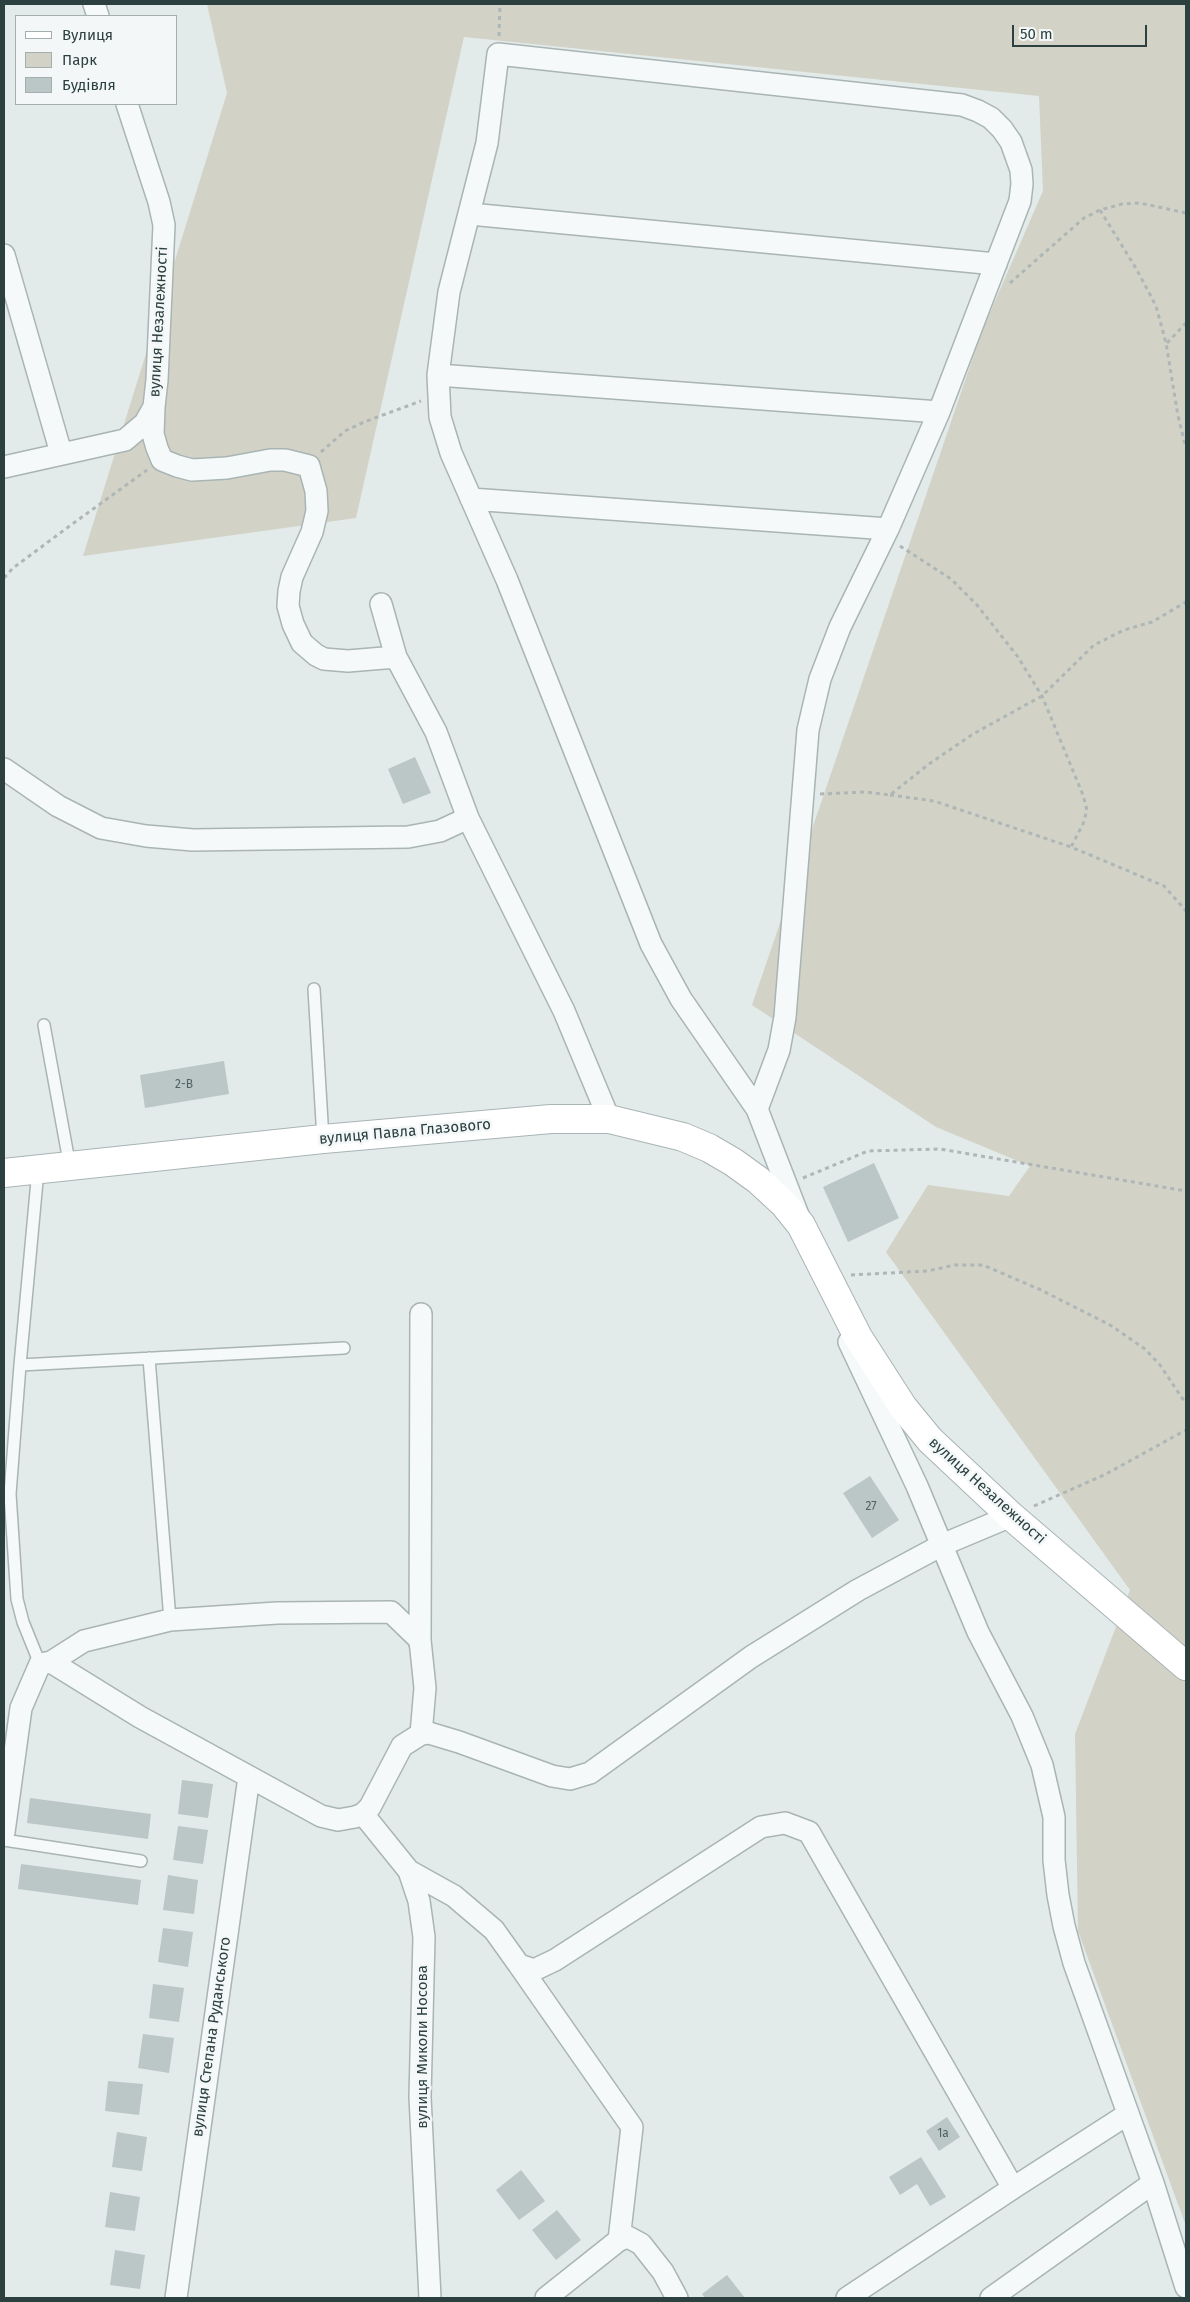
<!DOCTYPE html>
<meta charset="utf-8">
<style>
body{margin:0}
#map{position:relative;width:1190px;height:2302px;overflow:hidden;background:#e3eaea;font-family:"Fira Sans",sans-serif}
canvas{display:block}
.frame{position:absolute;inset:0;border:5px solid #2d4040;pointer-events:none}
.legend{position:absolute;left:15px;top:15px;width:162px;height:90px;box-sizing:border-box;background:#f3f7f7;border:1px solid #a4aeae;margin:0;padding:6px 9px;list-style:none;font-size:15px;color:#2d4040}
.legend li{display:flex;align-items:center;gap:10px;height:25px}
.legend b{width:25px;border:1px solid #a4aeae}
.scale{position:absolute;left:1012px;top:25px;width:135px;height:22px;box-sizing:border-box;border:2px solid #2d4040;border-top:0;padding-left:6px;font-size:15px;line-height:18px;white-space:nowrap;color:#2d4040;-webkit-text-stroke:4px #f3f7f7;paint-order:stroke}
</style>
<div id="map">
<canvas width="1190" height="2302"></canvas>
<div class="frame"></div>
<ul class="legend">
<li><b style="height:6px;background:#fff"></b>Вулиця</li>
<li><b style="height:14px;background:#d2d3c6"></b>Парк</li>
<li><b style="height:14px;background:#bbc6c6"></b>Будівля</li>
</ul>
<div class="scale">50 m</div>
</div>
<script>
const g = document.querySelector('canvas').getContext('2d');
g.lineJoin = 'round';
function paint(path, color) { g.fillStyle = color; g.fill(path, 'evenodd'); }
const poly = rows => new Path2D(rows.map(r => 'M' + r).join(''));
function strokePath(path, color, width, dash) { g.strokeStyle = color; g.lineWidth = width; g.lineCap = dash ? 'butt' : 'round'; g.setLineDash(dash || []); g.stroke(path); }
function write(font, color, halo, rows, align = 'center') {
  g.font = font + ' "Fira Sans",sans-serif'; g.lineWidth = 5; g.setLineDash([]); g.textBaseline = 'middle'; g.strokeStyle = halo; g.fillStyle = color; for (const [text, x, y, turn = 0] of rows) {
    g.save(); g.translate(x, y); g.rotate((+turn || 0) * Math.PI / 180); g.textAlign = isNaN(turn) ? turn : align; if (halo) g.strokeText(text, 0, 0); g.fillText(text, 0, 0); g.restore();
  }
}
const green = poly([
 [207,4,1186,4,1186,2226,1078,1931,1075,1734,1130,1590,886,1252,928,1185,1009,1196,1030,1166,936,1127,752,1005,982,331,1043,191,1039,96,464,37,356,518,83,556,227,93]
]);
const building = poly([
 [415,757,431,793,403,804,388,769],
 [224,1061,229,1094,145,1108,140,1075],
 [874,1163,899,1218,848,1242,823,1187],
 [870,1476,899,1520,872,1538,843,1493],
 [182,1780,213,1784,208,1818,178,1814],
 [30,1798,151,1814,148,1839,27,1823],
 [178,1826,208,1830,203,1864,173,1860],
 [21,1864,141,1880,138,1905,18,1889],
 [168,1875,198,1880,194,1914,163,1910],
 [163,1928,193,1932,188,1967,158,1962],
 [153,1984,184,1988,179,2022,149,2018],
 [143,2034,174,2038,169,2073,138,2068],
 [108,2081,143,2084,139,2115,105,2111],
 [947,2117,960,2137,939,2151,926,2131],
 [117,2132,147,2137,142,2171,112,2167],
 [921,2157,946,2197,930,2206,917,2184,900,2195,889,2177],
 [521,2170,545,2201,519,2220,496,2190],
 [110,2192,140,2197,135,2231,105,2227],
 [557,2210,581,2240,556,2260,532,2230],
 [115,2250,145,2255,140,2289,110,2285],
 [727,2275,745,2298,705,2298,702,2294]
]);
const path = poly([
 [499,36,500,4],
 [1100,210,1137,270,1156,306,1166,343,1178,416,1186,448],
 [1010,283,1084,218,1100,210,1122,204,1140,203,1186,213],
 [1167,343,1186,323],
 [321,452,345,431,364,422,421,401],
 [900,546,951,579,977,605,1018,657,1042,696,1083,795,1087,810,1083,824,1071,847,1164,886,1186,911],
 [4,578,13,568,71,525,147,470],
 [820,794,866,792,890,795,929,764,973,734,1042,696,1094,645,1124,630,1152,622,1186,602],
 [890,795,934,801,1071,847],
 [803,1178,868,1151,940,1149,1186,1191],
 [851,1275,927,1271,955,1265,983,1265,1041,1290,1110,1325,1145,1349,1160,1365,1186,1404],
 [1034,1506,1106,1474,1186,1430]
]);
const lane = poly([
 [314,989,323,1139],
 [44,1025,70,1167],
 [38,1170,20,1365,344,1348],
 [149,1358,170,1620],
 [20,1365,10,1494,17,1599,23,1622,40,1664],
 [4,1840,141,1861]
]);
const street = poly([
 [94,4,98,16],
 [470,214,996,264],
 [4,255,61,453],
 [438,375,939,412],
 [154,407,153,434,157,448,162,460,177,466,192,470,227,468,270,460,285,460,309,466,316,491,317,511,312,532,292,577,289,591,288,606,293,624,302,643,316,655,324,659,348,661,396,657],
 [4,467,125,440,145,423,154,407,157,380,164,225,159,202,127,104],
 [471,499,888,529],
 [381,604,396,657,436,732,468,818,564,1011,609,1119],
 [4,769,58,806,101,828,146,836,193,840,408,837,440,831,468,818],
 [757,1109,779,1050,785,1017,808,730,820,679,840,627,888,529,939,412,1020,201,1022,184,1021,170,1011,142,1002,129,991,118,978,111,962,105,498,54,487,143,449,292,438,375,440,417,451,453,507,580,651,944,681,999,757,1109,798,1215],
 [849,1342,917,1486,978,1632,1022,1716,1042,1765,1054,1817,1054,1860,1058,1895,1064,1926,1074,1963,1153,2183,1186,2287],
 [420,1644,421,1314],
 [51,1662,84,1641,170,1620,277,1613,391,1612,420,1640,425,1688,421,1734],
 [363,1814,409,1871,419,1901,424,1937,420,2097,430,2298],
 [4,1832,21,1708,40,1664,51,1662,140,1717,321,1816,338,1820,355,1817,363,1814,370,1807,402,1746,421,1734,429,1733,459,1742,552,1776,570,1779,590,1773,751,1657,858,1590,942,1545,1011,1516],
 [409,1871,454,1896,494,1930,519,1965,534,1970,555,1960,761,1827,785,1823,809,1832,1013,2188,1128,2114],
 [519,1965,632,2127,619,2240],
 [176,2298,249,1777],
 [546,2298,619,2240,628,2237,641,2244,663,2272,677,2298],
 [847,2298,1013,2188],
 [991,2298,1153,2183]
]);
const secondary = poly([
 [4,1173,323,1139,551,1119,609,1119,683,1137,709,1148,733,1162,758,1180,784,1204,801,1225,858,1337,903,1407,930,1440,1011,1516,1186,1666]
]);
const numberNames = [
 ["2-В",184,1085],
 ["27",871,1507],
 ["1а",943,2134]
];
const streetNames = [
 ["вулиця Незалежності",159,322,-87],
 ["вулиця Павла Глазового",405,1132,-5],
 ["вулиця Незалежності",987,1491,42],
 ["вулиця Степана Руданського",212,2037,-82],
 ["вулиця Миколи Носова",423,2047,-90]
];
paint(green, '#d2d3c6');
paint(building, '#bbc6c6');
strokePath(lane, '#a9b4b4', 14);
strokePath(street, '#a9b4b4', 24);
strokePath(secondary, '#a9b4b4', 30);
strokePath(path, '#aeb6b6', 3, [4, 4]);
strokePath(lane, '#f6f9f9', 11);
strokePath(street, '#f6f9f9', 21);
strokePath(secondary, '#fff', 28);
write('12px', '#506262', null, numberNames);
write('15px', '#2d4040', '#f3f7f7', streetNames);
</script>
